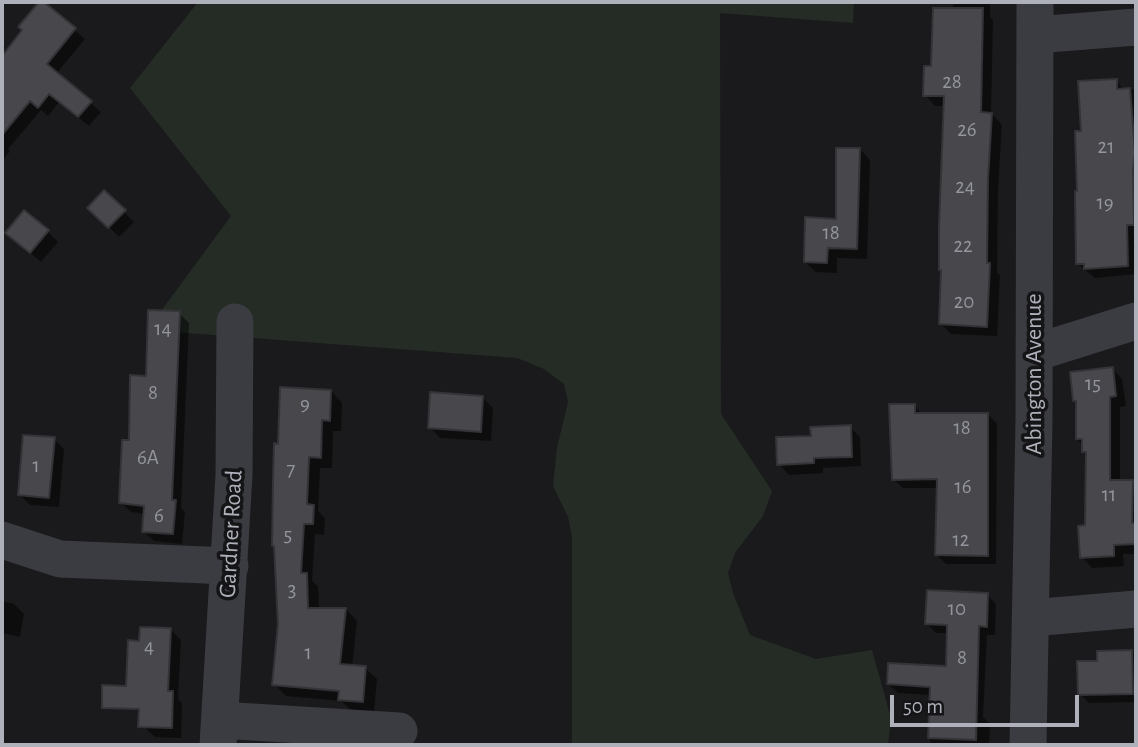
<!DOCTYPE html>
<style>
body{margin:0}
#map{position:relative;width:1138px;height:747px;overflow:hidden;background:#1a1a1c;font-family:"Alegreya Sans",sans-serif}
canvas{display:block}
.frame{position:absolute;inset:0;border:4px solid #aeb1ba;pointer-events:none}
.scale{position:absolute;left:890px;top:695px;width:189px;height:32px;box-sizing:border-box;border:4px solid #aeb1ba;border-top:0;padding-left:9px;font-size:21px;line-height:24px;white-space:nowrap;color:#aeb1ba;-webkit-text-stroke:5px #151517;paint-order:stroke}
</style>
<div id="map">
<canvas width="1138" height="747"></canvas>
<div class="frame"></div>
<div class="scale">50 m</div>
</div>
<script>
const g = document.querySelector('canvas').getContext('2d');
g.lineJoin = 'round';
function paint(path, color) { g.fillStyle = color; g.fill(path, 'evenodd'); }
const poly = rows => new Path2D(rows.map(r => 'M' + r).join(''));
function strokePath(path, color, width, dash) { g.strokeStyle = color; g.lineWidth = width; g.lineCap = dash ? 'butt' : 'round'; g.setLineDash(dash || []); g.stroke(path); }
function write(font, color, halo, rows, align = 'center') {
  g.font = font + ' "Alegreya Sans",sans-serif'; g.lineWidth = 7; g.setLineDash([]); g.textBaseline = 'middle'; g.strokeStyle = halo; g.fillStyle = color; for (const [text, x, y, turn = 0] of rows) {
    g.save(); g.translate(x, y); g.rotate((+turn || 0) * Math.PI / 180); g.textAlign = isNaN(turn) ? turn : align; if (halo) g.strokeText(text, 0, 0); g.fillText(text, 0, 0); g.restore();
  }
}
const green = poly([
 [198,2,854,2,853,23,720,13,721,414,772,491,763,516,735,553,728,573,733,593,750,635,816,659,872,650,891,718,888,745,572,745,572,536,568,517,553,486,557,447,568,402,564,384,544,369,517,358,147,330,231,216,130,88]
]);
const shadow = poly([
 [41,2,85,39,56,74,101,112,89,126,59,102,48,116,41,110,8,149,10,151,2,161,2,58,24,31,20,27],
 [953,2,990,2,990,17,993,20,991,113,1002,125,998,189,997,273,1000,275,997,336,951,334,941,324,946,106,935,106,925,95,953,10],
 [1116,81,1125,90,1136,89,1136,274,1095,278,1078,264,1083,132],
 [860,149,870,160,867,259,837,258,837,273,816,272,805,262,838,220],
 [104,192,134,222,119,237,89,207],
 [48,232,58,242,41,262,18,243],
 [179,313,189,323,181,508,185,512,182,544,154,541,143,531,145,514,131,512,120,502,131,442,148,377],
 [1112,368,1122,379,1126,406,1120,407,1120,482,1133,482,1136,485,1136,554,1123,554,1124,566,1092,568,1082,557,1087,527,1088,455,1083,451,1083,445,1077,439,1077,403,1075,400],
 [331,391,342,403,341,431,333,431,332,468,320,468,318,511,325,518,324,535,315,534,312,581,318,586,319,609,346,609,357,621,352,667,365,668,377,679,374,712,351,710,341,701,286,696,274,684,279,624,279,445],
 [483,398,493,408,491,441,440,438,430,427],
 [914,406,923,415,988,414,997,424,996,564,946,564,937,555,938,488,903,488,893,479],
 [850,427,860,437,861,466,823,468,823,473,789,475,779,464,813,438],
 [54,439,64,449,59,507,30,505,20,495],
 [987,595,996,604,995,635,987,635,983,717,990,724,989,745,930,745,932,695,898,693,888,684,948,668,949,633,936,633,927,624],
 [2,601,14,604,24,614,20,637,2,633],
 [171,630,181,640,178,699,182,703,181,738,155,737,144,727,141,643],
 [1098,653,1136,653,1136,702,1089,703,1080,694,1098,662]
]);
const building = poly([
 [39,2,44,2,76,28,47,64,92,101,78,117,49,94,38,108,30,101,2,135,2,56,22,30,18,27,39,2],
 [933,8,983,8,981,112,992,113,988,178,987,263,990,263,987,327,939,324,941,270,939,270,939,227,944,96,923,96,924,66,931,66,933,8],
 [1117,79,1117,89,1130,88,1135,153,1133,169,1134,225,1127,225,1128,266,1084,269,1084,264,1076,264,1075,191,1077,191,1075,131,1081,131,1078,81,1117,79],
 [836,148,860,148,857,249,828,248,827,263,804,262,805,217,836,219,836,148],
 [104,190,126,210,108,228,87,208,104,190],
 [24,210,49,230,30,253,5,233,24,210],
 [148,310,180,311,172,500,176,500,173,534,142,532,144,506,119,503,122,440,129,440,130,375,146,376,148,310],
 [1113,367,1116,396,1110,397,1110,480,1133,480,1132,523,1135,523,1135,544,1114,545,1114,556,1080,558,1078,526,1085,525,1086,452,1082,452,1082,439,1076,439,1076,401,1073,401,1070,372,1113,367],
 [280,387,331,390,330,421,322,420,321,458,309,457,307,504,314,505,313,524,304,524,301,573,307,573,308,608,346,608,340,664,366,666,363,702,338,700,339,691,272,685,278,624,274,546,272,546,273,482,274,443,278,444,280,387],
 [430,392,483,396,481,432,428,428,430,392],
 [889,404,915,404,915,413,988,413,988,556,935,555,937,479,892,480,889,404],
 [851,425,852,457,814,458,814,463,777,465,776,437,811,436,810,427,851,425],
 [23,435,55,437,49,498,18,495,23,435],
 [927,590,988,593,987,627,979,626,976,740,928,738,930,687,887,684,888,663,946,666,947,625,925,624,927,590],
 [140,627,171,628,168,691,173,691,172,728,138,727,139,709,102,708,102,685,126,686,128,640,139,641,140,627],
 [1132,650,1133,694,1078,695,1077,661,1097,661,1097,651,1132,650]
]);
const minor = poly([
 [1035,35,1136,27],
 [1034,353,1136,321],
 [2,540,60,559,230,566],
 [1031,618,1136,609],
 [220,720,399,731],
 [218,745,234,475,235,322],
 [1028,745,1034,420,1035,2]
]);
const numberNames = [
 ["28",952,82],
 ["26",967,130],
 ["21",1106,147],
 ["24",965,187],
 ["19",1105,203],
 ["18",831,233],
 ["22",963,246],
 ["20",964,302],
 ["14",163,329],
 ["15",1093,384],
 ["8",153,393],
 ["9",305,404],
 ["18",962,428],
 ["6A",148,458],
 ["1",36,466],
 ["7",291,470],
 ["16",963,487],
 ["11",1109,495],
 ["6",159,516],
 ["5",288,535],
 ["12",961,540],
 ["3",292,590],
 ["10",957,609],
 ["4",149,647],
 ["1",308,653],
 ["8",962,658]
];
const streetNames = [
 ["Abington Avenue",1034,374,-90],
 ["Gardner Road",231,534,-87]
];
paint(green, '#242c25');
paint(shadow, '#0007');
paint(building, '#47474c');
strokePath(building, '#343438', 2);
strokePath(minor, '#3b3c41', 37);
write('21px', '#94969e', null, numberNames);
write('24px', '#aeb1ba', '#151517', streetNames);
</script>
